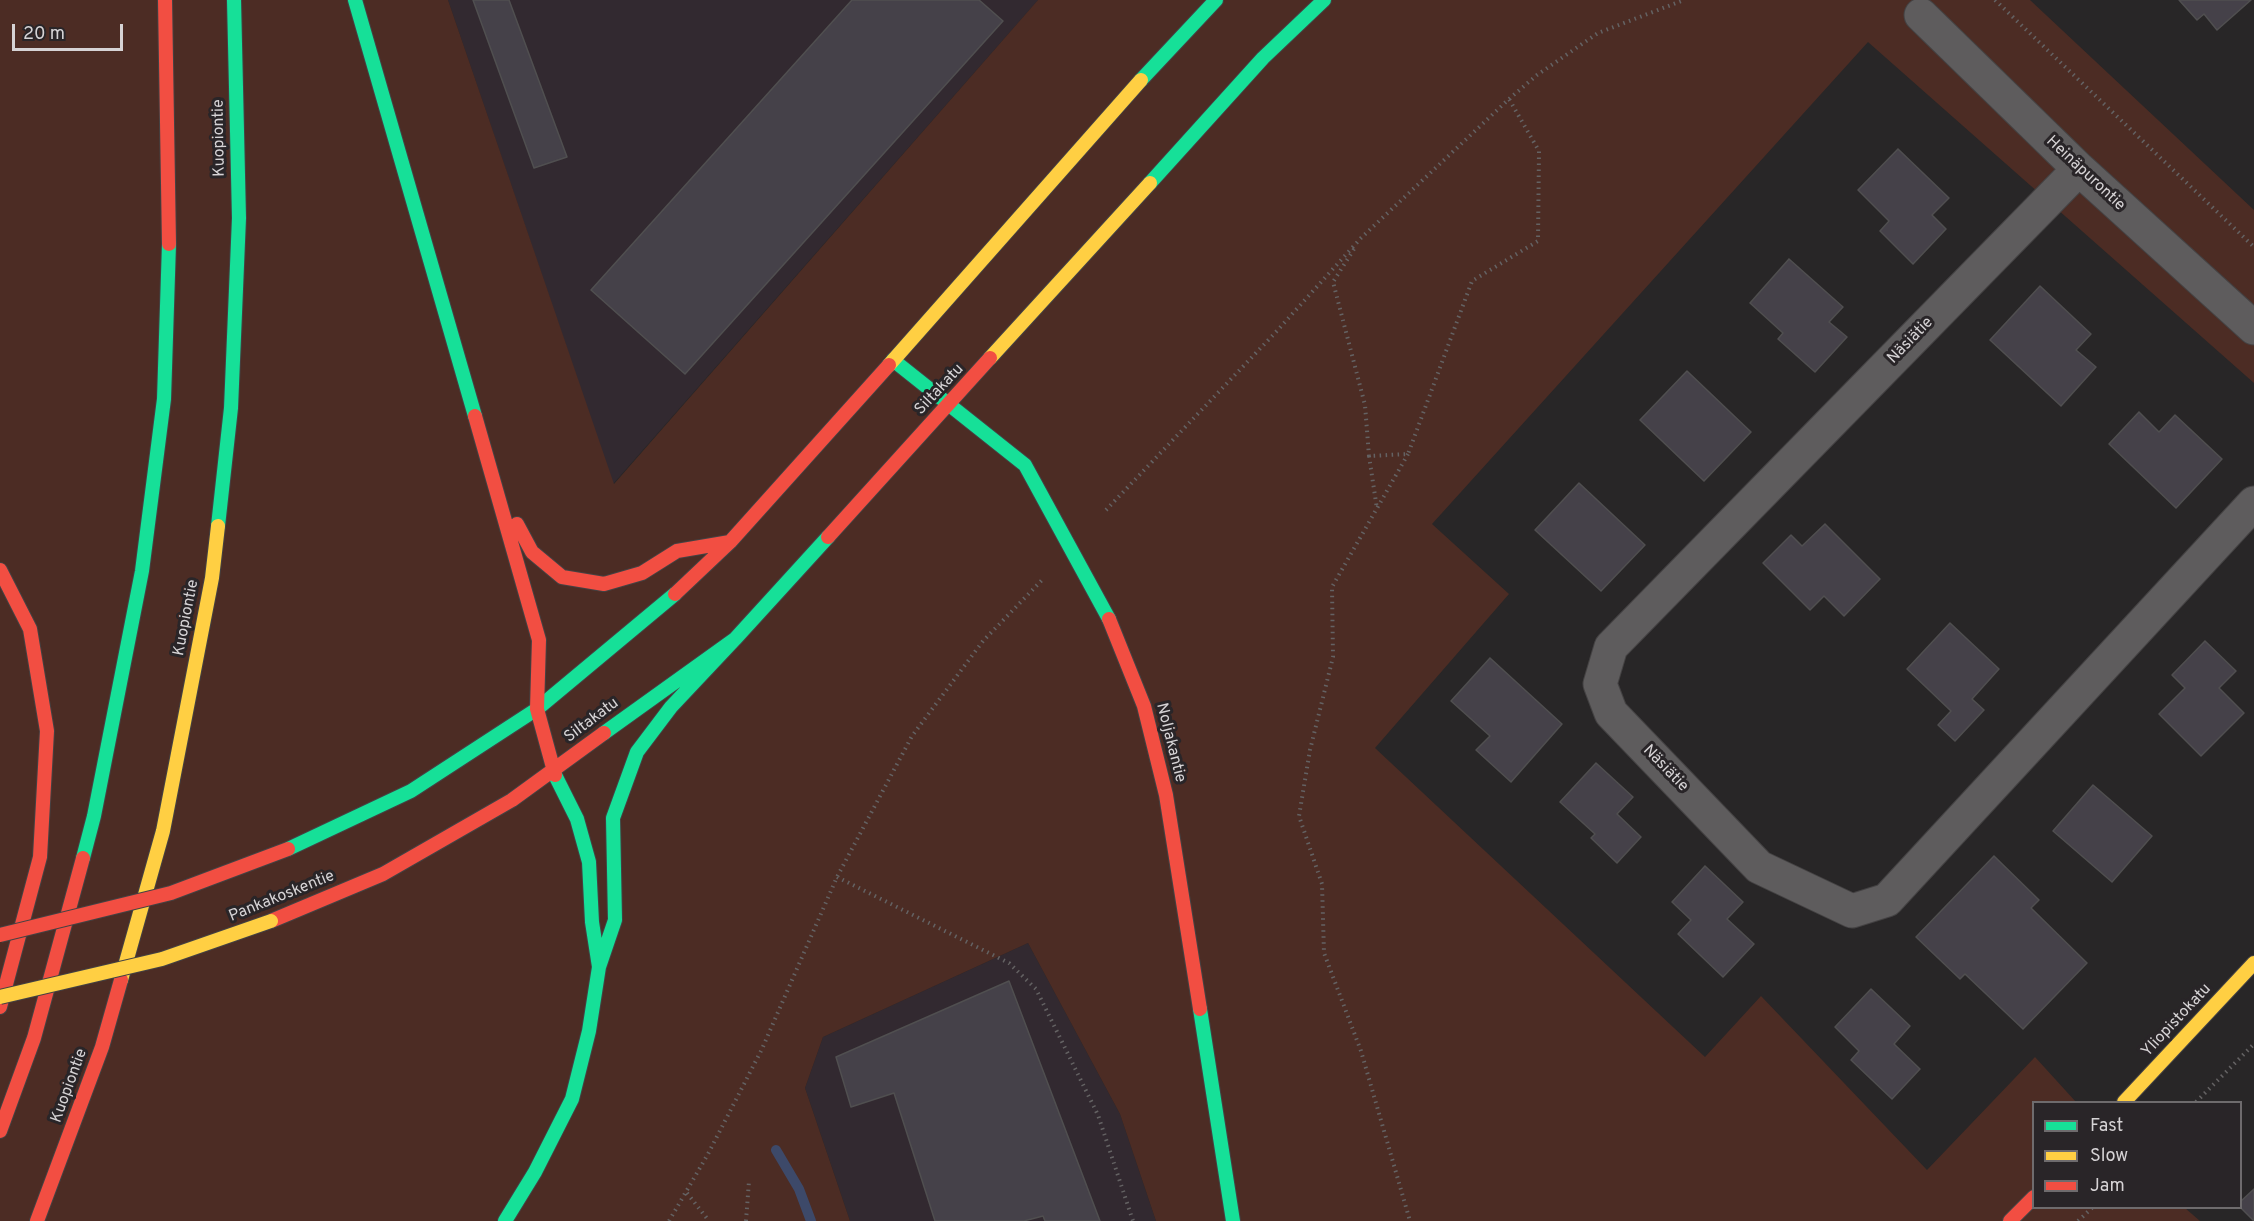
<!DOCTYPE html>
<meta charset="utf-8">
<style>
body{margin:0}
#map{position:relative;width:2254px;height:1221px;overflow:hidden;background:#282627;font-family:Overpass,sans-serif}
canvas{display:block}
.legend{position:absolute;left:2032px;top:1101px;width:210px;height:108px;box-sizing:border-box;background:#292528;border:2px solid #6e6b6d;margin:0;padding:8px 10px;list-style:none;font-size:18px;color:#d6d3d5}
.legend li{display:flex;align-items:center;gap:12px;height:30px}
.legend b{width:30px;border:2px solid #6e6b6d}
.scale{position:absolute;left:12px;top:24px;width:111px;height:27px;box-sizing:border-box;border:3px solid #d6d3d5;border-top:0;padding-left:8px;font-size:18px;line-height:21px;white-space:nowrap;color:#d6d3d5;-webkit-text-stroke:4px #292528;paint-order:stroke}
</style>
<div id="map">
<canvas width="2254" height="1221"></canvas>
<ul class="legend">
<li><b style="height:8px;background:#16e098"></b>Fast</li>
<li><b style="height:8px;background:#ffcf43"></b>Slow</li>
<li><b style="height:8px;background:#f24e42"></b>Jam</li>
</ul>
<div class="scale">20 m</div>
</div>
<script>
const g = document.querySelector('canvas').getContext('2d');
g.lineJoin = 'round';
function paint(path, color) { g.fillStyle = color; g.fill(path, 'evenodd'); }
const poly = rows => new Path2D(rows.map(r => 'M' + r).join(''));
function strokePath(path, color, width, dash) { g.strokeStyle = color; g.lineWidth = width; g.lineCap = dash ? 'butt' : 'round'; g.setLineDash(dash || []); g.stroke(path); }
function write(font, color, halo, rows, align = 'center') {
  g.font = font + ' Overpass,sans-serif'; g.lineWidth = 6; g.setLineDash([]); g.textBaseline = 'middle'; g.strokeStyle = halo; g.fillStyle = color; for (const [text, x, y, turn = 0] of rows) {
    g.save(); g.translate(x, y); g.rotate((+turn || 0) * Math.PI / 180); g.textAlign = isNaN(turn) ? turn : align; if (halo) g.strokeText(text, 0, 0); g.fillText(text, 0, 0); g.restore();
  }
}
const built = poly([
 [448,0,1038,0,613,484],
 [1028,943,1120,1114,1156,1221,850,1221,805,1088,823,1037]
]);
const green = poly([
 [0,0,448,0,614,484,1038,0,2030,0,2254,210,2254,383,1868,42,1432,524,1509,594,1375,748,1705,1057,1761,996,1927,1170,2035,1057,2076,1102,2034,1102,2034,1208,2185,1208,2200,1221,1156,1221,1120,1114,1028,943,823,1037,805,1088,850,1221,0,1221]
]);
const stream = poly([
 [776,1150,799,1189,811,1221]
]);
const building = poly([
 [473,0,509,0,567,157,534,168,473,0],
 [852,0,979,0,1003,21,685,374,591,290,852,0],
 [2179,0,2251,0,2217,30,2204,14,2197,20,2179,0],
 [1898,149,1949,198,1932,215,1946,229,1913,264,1880,231,1889,221,1858,190,1898,149],
 [1789,259,1843,307,1829,322,1847,337,1815,372,1778,339,1783,333,1750,303,1789,259],
 [2040,286,2091,334,2076,350,2096,367,2061,406,1990,340,2040,286],
 [1687,371,1751,432,1704,481,1640,420,1687,371],
 [2139,412,2159,432,2175,415,2222,459,2176,508,2109,444,2139,412],
 [1579,483,1645,545,1601,591,1535,530,1579,483],
 [1825,524,1880,579,1844,616,1824,596,1810,610,1763,563,1791,535,1802,546,1825,524],
 [1950,623,1999,669,1972,699,1984,710,1955,741,1938,725,1951,711,1907,669,1950,623],
 [2205,641,2236,671,2219,688,2244,713,2201,756,2159,714,2185,688,2172,675,2205,641],
 [1490,658,1562,724,1511,782,1476,750,1490,736,1451,701,1490,658],
 [1596,763,1633,797,1617,814,1641,837,1617,863,1591,838,1595,834,1560,802,1596,763],
 [2093,785,2152,836,2112,882,2053,831,2093,785],
 [1994,856,2039,900,2031,908,2087,963,2023,1029,1965,974,1960,979,1916,937,1994,856],
 [1705,866,1743,902,1727,919,1754,944,1723,977,1678,934,1691,920,1672,902,1705,866],
 [1009,981,1100,1221,1045,1221,1043,1216,1024,1221,935,1221,894,1093,851,1107,836,1057,1009,981],
 [1871,989,1910,1026,1894,1044,1920,1069,1892,1099,1851,1060,1859,1051,1835,1027,1871,989],
 [2254,1189,2254,1221,2240,1207,2240,1202,2254,1189]
]);
const path = poly([
 [1995,0,2254,247],
 [1354,249,1333,282,1365,405,1369,456,1408,454,1472,281,1538,241,1539,151,1509,99],
 [1408,454,1332,587,1333,657,1310,750,1299,816,1322,884,1324,953,1361,1051,1410,1221],
 [1369,456,1377,509],
 [1106,510,1275,333,1361,238,1509,99,1537,75,1598,33,1684,0],
 [837,877,1009,963,1036,989,1098,1115,1133,1221],
 [2196,1102,2254,1044],
 [687,1193,709,1221],
 [669,1221,708,1154,762,1049,837,877,912,736,983,641,1044,578],
 [746,1221,749,1181],
 [2078,1221,2092,1208]
]);
const street = poly([
 [1921,15,2079,169,2254,328],
 [2079,169,1611,647,1600,684,1611,713,1759,867,1852,911,1887,900,2254,503]
]);
const fast = poly([
 [355,0,475,416],
 [1141,80,1216,0],
 [1150,183,1263,58,1324,0],
 [893,360,1025,465,1109,619],
 [218,526,231,408,239,218,234,0],
 [604,733,735,639,828,537],
 [555,775,577,819,589,862,592,922,599,967],
 [288,849,411,791,537,709,675,594],
 [83,858,94,816,142,571,164,399,169,244],
 [1200,1009,1233,1221],
 [505,1221,535,1172,572,1099,589,1031,599,967,615,920,613,818,637,752,671,707,735,639]
]);
const slow = poly([
 [990,358,1150,183],
 [889,365,1141,80],
 [121,980,163,831,212,578,218,526],
 [2124,1102,2254,963]
]);
const jam = poly([
 [165,0,169,244],
 [475,416,539,640,537,709,555,775],
 [517,524,532,552,562,577,604,584,642,573,677,551,730,542],
 [828,537,990,358],
 [0,570,30,629,47,731,40,857,0,1007],
 [675,594,730,542,889,365],
 [1109,619,1144,706,1166,795,1200,1009],
 [271,921,383,874,512,800,604,733],
 [0,1131,34,1038,83,858],
 [37,1221,102,1047,121,980],
 [2010,1221,2034,1197]
]);
const slowBridge = poly([
 [0,997,162,959,271,921]
]);
const jamBridge = poly([
 [0,935,171,893,288,849]
]);
const streetNames = [
 ["Kuopiontie",220,138,-91],
 ["Heinäpurontie",2085,174,43],
 ["Näsiätie",1911,341,-46],
 ["Siltakatu",940,390,-47],
 ["Kuopiontie",187,618,-79],
 ["Siltakatu",592,721,-37],
 ["Noljakantie",1170,743,76],
 ["Näsiätie",1665,769,46],
 ["Pankakoskentie",282,897,-22],
 ["Yliopistokatu",2177,1021,-47],
 ["Kuopiontie",70,1086,-70]
];
paint(built, '#322930');
paint(green, '#4c2c24');
strokePath(stream, '#3d4969', 10);
paint(building, '#454149');
strokePath(building, '#504f50', 1.5);
strokePath(street, '#444243', 35);
strokePath(fast, '#444243', 16);
strokePath(slow, '#444243', 16);
strokePath(jam, '#444243', 16);
strokePath(path, '#646263', 4, [1.5, 4.5]);
strokePath(street, '#5e5c5d', 33);
strokePath(fast, '#16e098', 14);
strokePath(slow, '#ffcf43', 14);
strokePath(jam, '#f24e42', 14);
strokePath(slowBridge, '#444243', 16, []);
strokePath(jamBridge, '#444243', 16, []);
strokePath(slowBridge, '#ffcf43', 14);
strokePath(jamBridge, '#f24e42', 14);
write('16px', '#d6d3d5', '#292528', streetNames);
</script>
